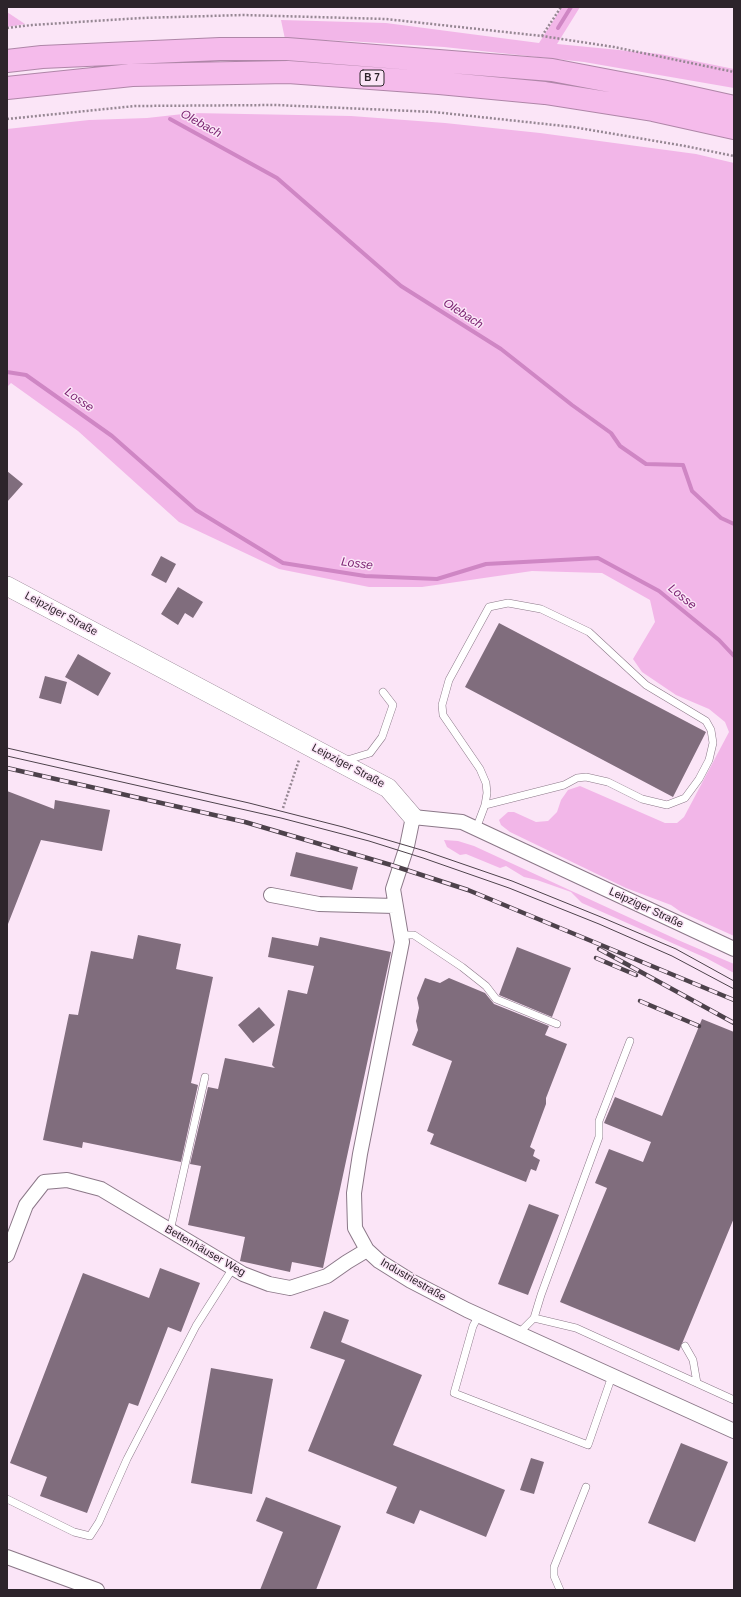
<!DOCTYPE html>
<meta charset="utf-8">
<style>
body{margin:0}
#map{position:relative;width:741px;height:1597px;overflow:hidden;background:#fbe5f7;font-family:Helvetica,sans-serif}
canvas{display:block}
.frame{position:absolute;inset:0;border:8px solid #2d242b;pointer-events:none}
</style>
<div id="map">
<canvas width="741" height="1597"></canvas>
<div class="frame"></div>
</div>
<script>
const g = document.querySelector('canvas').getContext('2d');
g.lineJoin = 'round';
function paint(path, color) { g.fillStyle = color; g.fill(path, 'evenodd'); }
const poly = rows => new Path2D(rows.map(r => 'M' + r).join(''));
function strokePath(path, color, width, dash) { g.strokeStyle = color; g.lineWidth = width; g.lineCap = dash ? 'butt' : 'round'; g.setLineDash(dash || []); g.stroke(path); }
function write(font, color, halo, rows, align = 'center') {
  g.font = font + ' Helvetica,sans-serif'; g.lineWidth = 3; g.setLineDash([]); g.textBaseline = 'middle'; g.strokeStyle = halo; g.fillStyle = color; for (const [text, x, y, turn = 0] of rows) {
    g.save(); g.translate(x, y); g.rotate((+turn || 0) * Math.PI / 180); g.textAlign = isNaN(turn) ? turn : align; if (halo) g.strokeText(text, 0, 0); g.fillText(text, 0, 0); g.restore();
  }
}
const green = poly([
 [562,7,580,7,557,44,660,54,734,69,734,88,584,62,444,47,347,41,285,39,281,20,386,23,539,43],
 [7,12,25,24,7,27],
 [192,113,351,116,445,123,540,133,696,154,734,163,734,936,681,912,671,905,626,888,510,832,501,825,499,820,508,812,514,812,536,822,548,821,557,812,561,800,568,790,580,786,665,823,677,823,684,817,729,732,725,722,709,709,676,695,642,672,633,659,655,622,650,600,602,573,532,571,422,587,369,587,279,569,179,522,78,431,11,383,7,387,7,129,89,120,147,118],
 [444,840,458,841,474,846,678,940,734,964,734,973,706,958,582,903,571,892,537,880,524,877,506,866,500,868,466,854,460,855,447,847]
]);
const stream = poly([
 [558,28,571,7],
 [170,119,277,178,401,286,501,349,572,405,611,433,620,446,646,464,683,465,692,491,721,518,734,524],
 [7,372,26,375,112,436,196,510,283,563,365,576,437,579,486,564,598,558,659,591,719,640,734,656]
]);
const building = poly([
 [7,471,23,484,7,502],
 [161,556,176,564,166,583,151,575],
 [178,587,203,602,193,618,185,613,178,625,161,614],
 [499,623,706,732,673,797,465,687],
 [78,654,111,673,98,696,65,677],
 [45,676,67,682,61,704,39,698],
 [7,791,54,809,55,800,110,810,102,851,41,840,8,924],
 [296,852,358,867,352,890,290,876],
 [138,935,181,944,176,969,213,977,191,1083,198,1085,181,1162,83,1142,82,1148,43,1140,69,1014,78,1015,91,951,133,959],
 [272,937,318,946,320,937,391,952,323,1268,292,1262,290,1272,240,1261,245,1237,188,1225,201,1166,190,1164,208,1087,218,1089,225,1058,275,1068,272,1065,288,990,307,994,314,966,268,957],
 [517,947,571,968,552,1017,499,995],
 [425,978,440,983,449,978,485,993,494,1004,549,1026,545,1035,567,1044,546,1098,546,1104,530,1147,535,1150,533,1156,540,1160,536,1171,531,1169,526,1182,430,1144,434,1134,427,1131,452,1061,412,1045,418,1030,416,1021,419,1008,417,998],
 [259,1007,275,1025,253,1043,238,1025],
 [702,1019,734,1032,734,1218,679,1351,560,1302,607,1188,595,1183,609,1149,643,1162,651,1142,604,1123,615,1097,662,1116],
 [529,1204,559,1215,528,1295,498,1284],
 [160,1268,200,1283,181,1332,168,1327,138,1406,129,1403,87,1513,40,1496,47,1477,10,1463,83,1273,149,1298],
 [324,1311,349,1320,341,1342,422,1375,393,1445,505,1490,486,1537,420,1510,414,1524,386,1513,397,1487,308,1451,345,1360,310,1348],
 [211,1368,273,1379,252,1494,191,1483],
 [681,1443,728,1462,695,1542,648,1523],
 [531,1458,544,1462,534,1494,520,1490],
 [266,1497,341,1526,316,1590,260,1590,283,1532,256,1521]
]);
const path = poly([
 [7,28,32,25,141,18,243,15,386,19,542,36,614,47,734,72],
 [542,36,561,7],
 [7,119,135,106,276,105,434,112,573,127,685,146,734,156],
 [283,808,299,760]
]);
const lane = poly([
 [344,761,370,753,382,737,393,705,383,692],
 [476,829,485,805,487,793,486,783,480,769,443,715,442,705,449,680,489,607,508,603,541,609,589,632,646,685,706,721,711,730,713,743,709,760,699,779,685,798,667,805,642,799,608,782,586,777,577,778,564,785,485,805],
 [401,935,414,935,462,967,486,986,496,999,557,1024],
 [170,1231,205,1077],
 [479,1315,473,1326,454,1393,588,1445,612,1376],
 [534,1318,576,1328,734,1400],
 [519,1333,534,1318,541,1295,599,1137,599,1121,630,1041],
 [685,1346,693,1360,697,1383],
 [7,1499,74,1532,90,1536,99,1522,127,1459,196,1326,233,1268],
 [560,1590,554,1576,554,1567,586,1487]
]);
const street = poly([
 [271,895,319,904,395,906],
 [734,949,462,822,413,817,407,846,393,889,402,942,360,1154,354,1193,355,1228,367,1250,379,1261,411,1281,467,1310,734,1431],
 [7,1255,26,1205,44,1182,67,1180,101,1189,243,1274,269,1284,290,1288,327,1276,347,1262,367,1250],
 [7,1557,97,1590]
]);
const secondary = poly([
 [7,586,388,788,413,817]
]);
const highway = poly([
 [7,61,42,57,220,49,287,49,552,70,662,91,734,107],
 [7,88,132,75,288,72,439,83,545,93,653,110,734,128]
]);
const tram = poly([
 [7,748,249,803,343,827,425,851,512,881,601,917,676,949,734,981],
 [7,756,281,818,369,841,423,858,509,888,599,924,672,956,734,989]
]);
const rail = poly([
 [7,768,245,822,391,865,468,890,734,1000],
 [599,949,734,1023],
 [596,958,636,975],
 [640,1001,699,1026]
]);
const shields = [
 [372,78,24]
];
const shieldNames = [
 ["B 7",372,78]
];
const streetNames = [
 ["Leipziger Straße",61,614,28],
 ["Leipziger Straße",348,766,28],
 ["Leipziger Straße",646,908,25],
 ["Bettenhäuser Weg",205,1251,30],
 ["Industriestraße",413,1280,30]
];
const waterNames = [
 ["Olebach",201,124,29],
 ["Olebach",463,314,33],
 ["Losse",79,400,35],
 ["Losse",357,564,7],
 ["Losse",682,597,39]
];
paint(green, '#f2b6e8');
strokePath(stream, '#cf86c4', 4);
paint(building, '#806d7d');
strokePath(lane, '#8b7888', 8);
strokePath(street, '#8b7888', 16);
strokePath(secondary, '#8b7888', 20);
strokePath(highway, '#af86a8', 24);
strokePath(path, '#968793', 2.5, [2, 2]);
strokePath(lane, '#fff', 7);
strokePath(street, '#fff', 14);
strokePath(secondary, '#fff', 19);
strokePath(highway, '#f5bbeb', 22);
strokePath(tram, '#4d424b', 1);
strokePath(rail, '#4d424b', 4.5);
strokePath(rail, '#fbe5f7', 3, [9]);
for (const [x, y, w] of shields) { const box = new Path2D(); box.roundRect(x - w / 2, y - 8, w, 16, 3); g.fillStyle = '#fbe5f7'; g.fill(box); strokePath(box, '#2d242b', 1); }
write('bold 10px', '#2d242b', null, shieldNames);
write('11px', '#2d242b', '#fbe5f7', streetNames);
write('italic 12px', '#7b2472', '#fbe5f7', waterNames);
</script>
